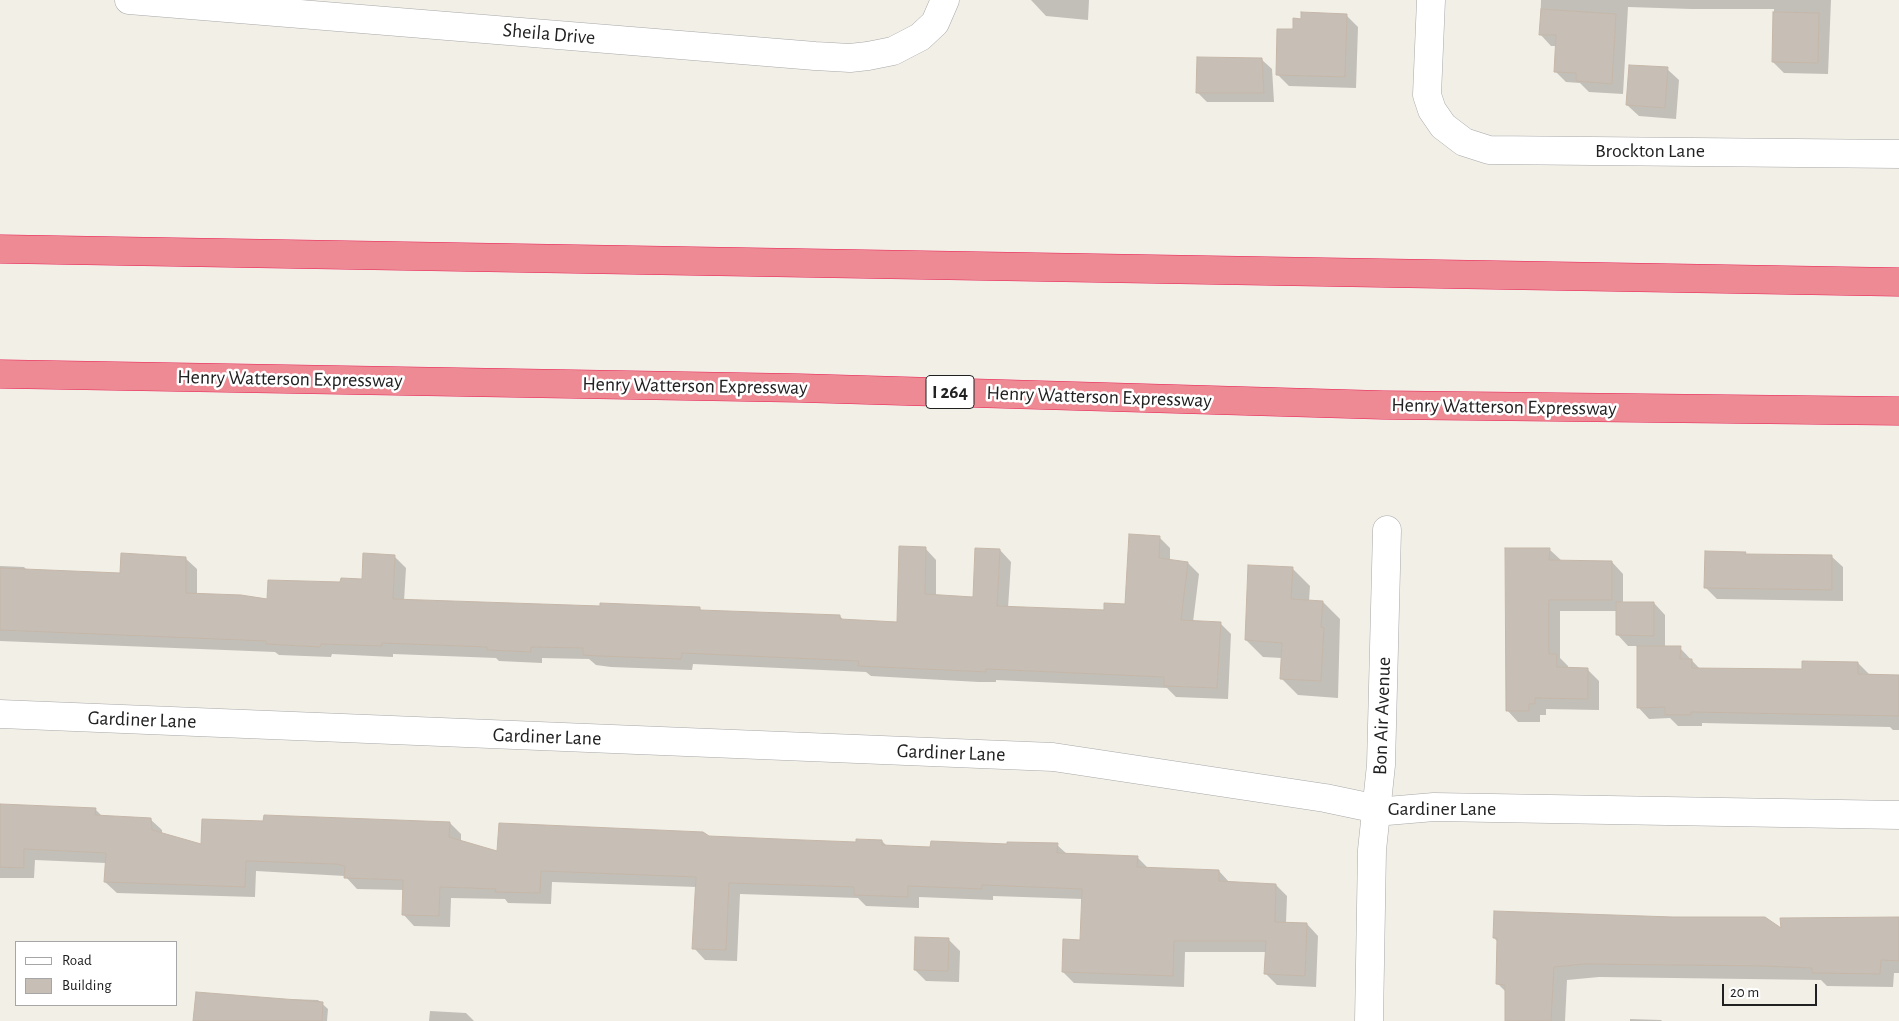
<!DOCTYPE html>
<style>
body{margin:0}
#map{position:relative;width:1899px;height:1021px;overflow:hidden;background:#f2efe7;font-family:"Alegreya Sans",sans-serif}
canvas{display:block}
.legend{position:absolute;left:15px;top:941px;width:162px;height:65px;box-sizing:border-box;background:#fff;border:1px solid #a6a6a6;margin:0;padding:6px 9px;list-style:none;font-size:15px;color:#212121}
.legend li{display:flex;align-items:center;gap:10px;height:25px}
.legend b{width:25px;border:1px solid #a6a6a6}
.scale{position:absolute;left:1722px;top:984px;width:95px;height:22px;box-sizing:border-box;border:2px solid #212121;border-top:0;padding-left:6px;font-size:15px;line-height:18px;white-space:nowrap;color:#212121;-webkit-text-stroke:4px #fff;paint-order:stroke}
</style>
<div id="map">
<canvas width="1899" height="1021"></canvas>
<ul class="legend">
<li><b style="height:6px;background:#fff"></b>Road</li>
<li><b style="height:14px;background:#c7beb6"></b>Building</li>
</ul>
<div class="scale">20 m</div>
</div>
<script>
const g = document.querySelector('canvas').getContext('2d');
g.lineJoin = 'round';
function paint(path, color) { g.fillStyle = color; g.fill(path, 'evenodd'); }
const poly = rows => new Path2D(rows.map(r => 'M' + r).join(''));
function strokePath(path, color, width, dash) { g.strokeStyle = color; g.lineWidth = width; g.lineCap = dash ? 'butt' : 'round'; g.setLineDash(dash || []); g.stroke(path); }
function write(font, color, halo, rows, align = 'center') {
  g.font = font + ' "Alegreya Sans",sans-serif'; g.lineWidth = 5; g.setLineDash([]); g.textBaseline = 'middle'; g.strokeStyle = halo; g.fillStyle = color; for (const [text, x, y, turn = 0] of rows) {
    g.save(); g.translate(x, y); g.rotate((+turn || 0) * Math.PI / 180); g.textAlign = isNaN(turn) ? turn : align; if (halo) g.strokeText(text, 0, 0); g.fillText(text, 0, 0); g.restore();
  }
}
const shadow = poly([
 [1031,0,1089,0,1088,20,1046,16],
 [1541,0,1831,0,1828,74,1784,73,1773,62,1774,9,1691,9,1628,7,1623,94,1589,92,1580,83,1566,82,1555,71,1557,46,1551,46,1540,34],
 [1346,15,1358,27,1356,88,1289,86,1277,74,1294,30],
 [1261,59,1272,69,1274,102,1207,102,1197,92],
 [1667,69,1679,80,1676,119,1639,116,1627,105],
 [1159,537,1170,548,1170,560,1188,563,1199,574,1193,622,1220,623,1231,634,1228,699,1176,697,1167,688,996,680,996,682,979,682,871,676,866,672,693,664,692,670,611,667,596,665,589,659,542,658,542,663,499,661,496,658,393,654,393,657,332,654,331,657,279,655,275,652,0,641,0,566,24,567,27,570,121,575,185,558,197,569,197,595,268,600,341,583,363,580,394,556,406,568,404,601,601,607,699,608,703,612,840,616,844,621,898,623,925,548,936,560,936,596,974,598,1000,550,1011,562,1008,608,1105,611,1126,605],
 [1550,550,1562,561,1612,562,1623,574,1623,603,1654,603,1665,615,1665,648,1680,648,1700,669,1803,671,1858,663,1869,674,1899,676,1899,730,1893,730,1890,727,1702,723,1702,726,1678,726,1670,718,1649,719,1638,707,1639,646,1628,646,1617,634,1617,611,1560,611,1560,658,1568,666,1568,669,1588,670,1599,681,1599,710,1546,709,1546,715,1540,715,1540,722,1518,722,1507,710],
 [1745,553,1748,556,1831,556,1843,567,1843,601,1717,599,1705,587],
 [1293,569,1310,586,1309,601,1323,602,1340,619,1338,698,1298,695,1281,678,1282,658,1263,657,1246,640],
 [0,806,95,809,102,816,150,819,162,830,162,834,203,846,450,823,461,834,461,842,498,853,708,837,857,844,882,841,887,846,931,848,1057,845,1067,854,1137,857,1148,868,1219,871,1230,883,1276,885,1287,896,1286,923,1307,924,1318,936,1316,987,1277,985,1266,974,1266,952,1185,952,1184,987,1074,983,1063,972,1081,941,1083,899,993,896,993,900,919,897,919,908,866,906,858,898,740,894,737,961,705,960,694,948,697,887,552,882,551,904,508,903,505,899,451,898,450,927,414,926,403,914,404,890,357,889,345,876,256,871,255,897,117,893,105,882,106,863,35,860,34,878,0,878],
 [1899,919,1899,973,1894,973,1893,987,1827,986,1821,980,1599,977,1567,980,1565,1021,1506,1021,1506,992,1498,984,1498,942,1494,938,1782,930],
 [948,939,960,951,959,982,926,981,915,970],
 [290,999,318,1000,328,1009,327,1021,195,1021,290,1001],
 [430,1011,466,1013,474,1021,429,1021],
 [1630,1019,1661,1020,1662,1021,1630,1021]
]);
const building = poly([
 [1541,9,1616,14,1612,84,1576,81,1576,73,1554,72,1556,35,1539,35,1541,9],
 [1301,12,1347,14,1345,77,1276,75,1277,29,1293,29,1293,18,1301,19,1301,12],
 [1773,12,1819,13,1818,63,1772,62,1773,12],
 [1197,57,1262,58,1264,93,1196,93,1197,57],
 [1629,65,1668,67,1665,108,1626,105,1629,65],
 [1129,534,1160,536,1159,558,1188,562,1181,620,1221,622,1217,688,1164,686,1164,677,986,669,986,672,967,671,858,666,859,661,682,653,681,659,599,656,583,655,583,648,531,647,531,652,487,650,487,647,382,643,382,646,321,644,320,647,266,644,266,641,0,630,0,568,120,573,121,553,186,557,186,593,241,595,267,599,268,580,340,582,341,578,362,579,363,553,395,555,393,599,600,606,600,603,649,605,700,607,700,610,840,615,840,619,897,622,899,546,926,547,925,594,973,597,975,548,1000,549,997,606,1104,610,1104,603,1125,604,1129,534],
 [1505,548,1550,548,1549,560,1612,561,1612,600,1549,600,1549,654,1557,654,1557,667,1588,668,1588,699,1535,698,1535,704,1529,704,1529,711,1506,711,1505,548],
 [1705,551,1746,552,1745,554,1832,555,1832,590,1704,588,1705,551],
 [1248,565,1293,567,1291,599,1323,601,1321,627,1324,628,1323,644,1321,681,1280,679,1282,643,1245,640,1248,565],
 [1616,602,1654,602,1654,636,1616,635,1616,602],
 [1637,646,1681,646,1680,659,1692,659,1692,668,1802,669,1802,661,1858,662,1858,674,1899,675,1899,716,1691,712,1691,715,1665,715,1665,707,1637,708,1637,646],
 [0,804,96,808,95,815,151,818,152,830,201,844,202,819,263,821,264,815,450,822,449,837,497,851,499,823,703,832,709,836,803,840,856,842,856,839,882,840,882,845,930,847,931,841,1007,844,1007,842,1058,843,1057,853,1138,856,1137,867,1219,870,1219,881,1276,884,1275,922,1307,923,1305,976,1264,974,1266,941,1174,941,1173,976,1062,972,1063,939,1080,940,1082,889,982,885,982,889,908,886,908,897,854,895,854,887,729,883,726,950,692,949,696,877,541,871,540,893,495,892,496,889,440,887,439,916,402,915,403,880,344,878,345,866,336,864,246,861,245,887,104,882,106,853,24,849,24,868,0,867,0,804],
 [1494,911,1673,917,1765,917,1781,928,1780,918,1899,917,1899,961,1881,960,1880,974,1812,973,1812,968,1763,966,1585,964,1554,967,1551,1021,1505,1021,1505,985,1496,984,1497,938,1493,938,1494,911],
 [915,937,949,938,948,971,914,970,915,937],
 [196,992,323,1002,322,1021,193,1021,196,992]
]);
const minor = poly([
 [129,0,815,56,850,58,868,56,893,51,920,37,935,23,945,0],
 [1431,0,1427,95,1432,110,1443,126,1464,142,1489,150,1899,154],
 [0,714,1053,757,1325,798,1387,811,1434,807,1899,815],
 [1369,1021,1372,850,1381,765,1387,530]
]);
const motorway = poly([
 [0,249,1899,282],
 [0,374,799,388,1383,405,1899,411]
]);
const shields = [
 [950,392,48]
];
const shieldNames = [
 ["I 264",950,392]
];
const streetNames = [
 ["Sheila Drive",549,34,5],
 ["Brockton Lane",1650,151],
 ["Henry Watterson Expressway",290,379,1],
 ["Henry Watterson Expressway",695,386,1],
 ["Henry Watterson Expressway",1099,397,2],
 ["Henry Watterson Expressway",1504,407,1],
 ["Bon Air Avenue",1382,716,-88],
 ["Gardiner Lane",142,720,2],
 ["Gardiner Lane",547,737,2],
 ["Gardiner Lane",951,753,2],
 ["Gardiner Lane",1442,809]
];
paint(shadow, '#0003');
paint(building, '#c7beb6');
strokePath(building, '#c5b7a8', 1);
strokePath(minor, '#a8a8a8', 29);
strokePath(motorway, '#e81c50', 29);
strokePath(minor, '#fff', 28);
strokePath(motorway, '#ee8a94', 28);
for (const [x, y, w] of shields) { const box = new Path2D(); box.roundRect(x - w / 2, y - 16.5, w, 33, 4); g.fillStyle = '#fff'; g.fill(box); strokePath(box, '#212121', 1); }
write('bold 19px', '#212121', null, shieldNames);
write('20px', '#212121', '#fff', streetNames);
</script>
